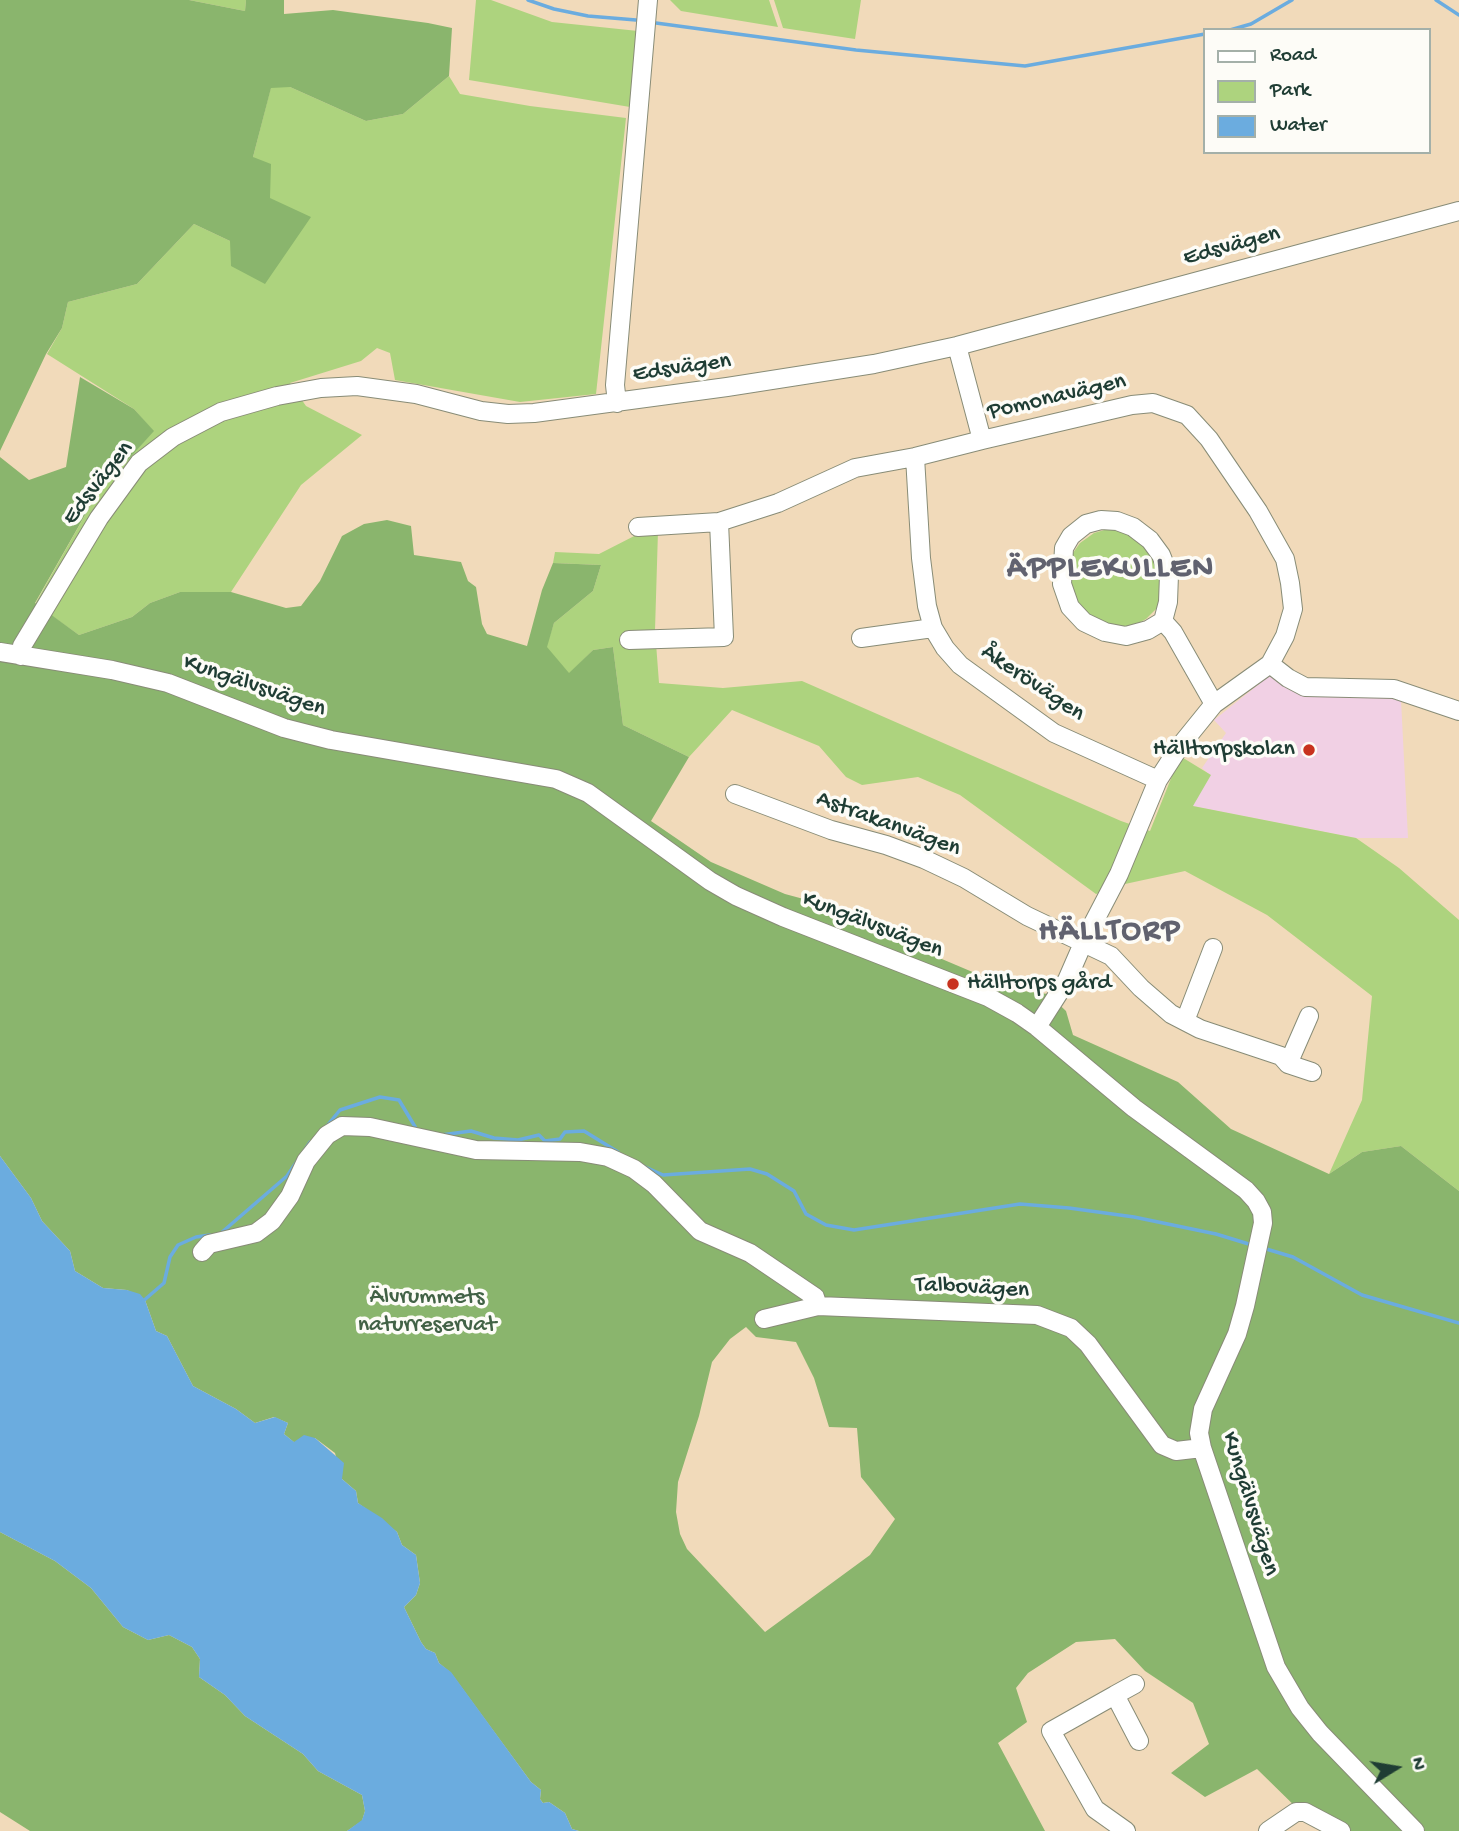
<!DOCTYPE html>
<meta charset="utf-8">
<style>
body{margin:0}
#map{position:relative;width:1459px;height:1831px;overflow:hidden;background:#f1daba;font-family:"Gochi Hand",sans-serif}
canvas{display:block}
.legend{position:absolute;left:1203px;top:28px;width:228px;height:126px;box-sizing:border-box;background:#fdfcf7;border:2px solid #a4b0a9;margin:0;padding:9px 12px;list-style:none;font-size:21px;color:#1f3d34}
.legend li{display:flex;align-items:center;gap:14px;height:35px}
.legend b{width:35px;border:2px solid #a4b0a9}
.north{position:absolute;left:1361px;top:1733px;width:70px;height:70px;-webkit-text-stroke:5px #fdfcf7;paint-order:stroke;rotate:79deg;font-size:19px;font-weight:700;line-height:28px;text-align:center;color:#1f3d34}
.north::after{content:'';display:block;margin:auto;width:24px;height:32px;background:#1f3d34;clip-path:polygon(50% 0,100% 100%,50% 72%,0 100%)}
</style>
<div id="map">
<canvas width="1459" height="1831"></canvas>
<ul class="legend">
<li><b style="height:9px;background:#fff"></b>Road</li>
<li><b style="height:19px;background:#add37e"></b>Park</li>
<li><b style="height:19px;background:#6bacdf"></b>Water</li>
</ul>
<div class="north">N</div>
</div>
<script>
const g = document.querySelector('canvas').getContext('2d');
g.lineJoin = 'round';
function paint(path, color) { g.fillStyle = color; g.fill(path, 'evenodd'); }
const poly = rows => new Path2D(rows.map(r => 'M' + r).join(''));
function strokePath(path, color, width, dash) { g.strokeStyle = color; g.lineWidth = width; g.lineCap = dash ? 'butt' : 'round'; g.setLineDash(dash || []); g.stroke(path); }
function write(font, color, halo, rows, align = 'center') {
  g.font = font + ' "Gochi Hand",sans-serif'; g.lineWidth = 7; g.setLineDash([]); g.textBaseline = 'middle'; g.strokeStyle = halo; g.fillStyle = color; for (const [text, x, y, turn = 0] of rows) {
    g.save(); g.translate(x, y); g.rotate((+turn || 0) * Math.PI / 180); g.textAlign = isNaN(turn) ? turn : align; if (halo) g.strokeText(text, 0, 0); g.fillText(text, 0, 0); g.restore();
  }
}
const built = poly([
 [1274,672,1401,700,1408,838,1356,838,1192,806,1210,775,1202,768,1226,733,1214,720]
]);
const green = poly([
 [189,0,246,0,245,11],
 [476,0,491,0,552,22,638,31,630,107,469,80],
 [670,0,769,0,778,27,681,11],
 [774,0,861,0,855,39,783,28],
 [449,76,460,94,530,106,626,118,596,394,520,402,395,380,390,353,377,348,361,361,290,383,306,406,362,435,301,485,231,592,180,592,150,603,132,617,79,635,35,604,97,494,153,431,134,409,47,354,62,328,68,302,137,284,194,224,230,241,270,198,253,157,271,87,290,87,366,121,403,114],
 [1111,528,1128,529,1156,548,1164,594,1157,608,1146,619,1131,627,1116,629,1100,627,1067,591,1070,557,1080,543,1094,533],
 [644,531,658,531,655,630,659,683,723,688,802,681,1121,821,1150,831,1180,756,1211,775,1193,806,1356,838,1399,868,1459,920,1459,1191,1401,1146,1362,1152,1329,1174,1362,1100,1372,996,1267,915,1185,871,1125,884,1096,894,960,795,918,777,862,785,846,777,819,746,732,710,689,757,623,725,613,647,593,650,569,674,546,647,554,623,593,591,601,565,553,563,555,552,599,554]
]);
const forest = poly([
 [0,0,189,0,245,11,246,0,284,0,284,14,333,10,428,23,452,28,449,76,403,114,366,121,290,87,271,88,253,157,271,164,270,198,311,217,265,284,231,266,230,241,194,224,137,284,68,302,62,328,46,354,0,451],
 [80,377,134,409,154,431,97,494,35,603,79,635,132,617,150,603,180,592,231,592,286,608,301,606,320,581,342,536,364,524,387,520,411,526,414,555,461,562,468,581,476,587,482,624,487,634,527,646,542,590,553,563,601,565,593,591,554,623,547,647,569,673,593,650,613,647,623,725,689,757,651,821,711,862,785,894,811,901,838,915,1015,990,1048,994,1066,1011,1073,1035,1178,1082,1231,1129,1329,1174,1362,1152,1401,1146,1459,1191,1459,1831,1325,1831,1307,1818,1257,1769,1205,1797,1171,1773,1209,1744,1193,1703,1145,1671,1115,1639,1076,1642,1028,1673,1016,1688,1027,1722,998,1743,1045,1831,579,1831,572,1829,565,1813,549,1802,543,1803,540,1799,541,1790,531,1782,451,1673,439,1663,435,1653,426,1649,421,1642,404,1607,416,1595,420,1583,416,1555,402,1545,397,1532,358,1503,356,1491,342,1479,335,1453,315,1438,295,1443,284,1434,288,1423,274,1417,255,1423,236,1409,193,1386,167,1336,156,1331,145,1300,127,1290,103,1288,75,1271,70,1251,42,1221,31,1198,0,1156,0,457,29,480,66,467],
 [746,1327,756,1337,796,1342,814,1378,829,1427,857,1428,861,1477,895,1519,870,1555,765,1632,687,1549,680,1534,676,1512,678,1482,699,1416,712,1362,730,1339],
 [0,1532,55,1561,91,1588,123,1627,148,1640,169,1635,192,1647,200,1659,199,1677,225,1695,245,1716,303,1754,318,1771,362,1795,365,1811,362,1821,347,1831,30,1831,0,1812]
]);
const water = poly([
 [0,1156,31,1198,42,1221,70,1251,75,1271,103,1288,127,1290,140,1294,145,1300,156,1331,167,1336,193,1386,236,1409,255,1423,275,1417,288,1423,284,1434,294,1442,304,1435,315,1438,344,1463,342,1479,356,1491,358,1503,382,1518,397,1532,402,1545,416,1555,420,1583,416,1595,404,1607,421,1642,426,1649,435,1653,439,1663,451,1672,531,1782,541,1790,540,1799,543,1803,549,1802,565,1813,572,1829,579,1831,347,1831,362,1820,365,1811,362,1795,318,1771,303,1754,245,1716,225,1695,199,1677,200,1659,192,1647,169,1635,148,1640,123,1627,91,1588,55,1561,0,1532]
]);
const stream = poly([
 [528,0,554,9,588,16,636,20],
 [1436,0,1459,15],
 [656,23,856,50,1025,66,1205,34],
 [1230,30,1251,24,1292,0],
 [326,1127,340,1110,380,1097,399,1100,417,1130],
 [441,1135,471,1131,494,1138,518,1140,539,1135,545,1141,560,1139,565,1132,584,1131,618,1152],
 [643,1166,663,1175,750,1169,767,1174,794,1191,806,1214,826,1225,854,1230,1020,1204,1069,1208,1134,1217,1216,1234,1252,1245],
 [221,1233,287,1176,310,1142],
 [1263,1248,1293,1257,1362,1295,1459,1323],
 [142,1302,164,1283,170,1257,178,1245,196,1237,210,1235]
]);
const minor = poly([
 [957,346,982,440,1132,405,1153,403,1187,415,1209,439,1258,511,1285,559,1290,583,1293,609,1285,636,1270,664,1214,704,1180,746,1158,780,1119,874,1084,941,1067,980,1037,1027],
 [617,403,615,385,648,0],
 [915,457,921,558,927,606,933,628,945,648,960,665,1054,733,1158,780],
 [1101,520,1117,521,1133,527,1150,540,1161,555,1169,575,1168,602,1163,621,1148,630,1126,636,1105,632,1084,622,1070,607,1062,584,1064,548,1071,536,1086,524,1101,520],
 [638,527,719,522],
 [1163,621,1173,632,1214,704],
 [861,638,933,628],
 [629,640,724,637,719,522,778,503,855,468,915,457,982,440],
 [0,652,112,670,168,683,284,728,331,740,556,779,588,793,710,881,736,896,783,917,988,997,1017,1013,1037,1027,1134,1108,1246,1190,1256,1201,1262,1212,1263,1223,1245,1306,1237,1334,1203,1409,1199,1433,1202,1448,1276,1667,1300,1708,1320,1733,1415,1831],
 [21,656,22,646,99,518,139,463,173,437,221,412,277,396,321,388,357,386,416,394,481,411,508,414,534,413,727,387,874,364,957,346,1459,211],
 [1270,664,1288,678,1305,687,1394,689,1459,711],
 [735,794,831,830,886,845,924,859,964,878,1027,916,1111,956,1141,988,1171,1014,1200,1029,1281,1056,1288,1064,1312,1072],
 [1185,1021,1213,948],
 [1288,1064,1309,1016],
 [202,1252,209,1244,256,1233,272,1221,290,1196,306,1161,327,1135,342,1126,370,1127,476,1150,580,1152,608,1157,634,1169,654,1184,700,1231,750,1253,815,1297,818,1306],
 [764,1319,818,1306,1037,1315,1071,1328,1088,1344,1162,1445,1176,1451,1202,1448],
 [1115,1695,1135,1684],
 [1126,1831,1095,1809,1051,1731,1115,1695,1139,1741],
 [1268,1831,1296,1812,1305,1812,1341,1831]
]);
const markers = [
 [1309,750,7,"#c8321e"],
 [953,984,7,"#c8321e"]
];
const streetNames = [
 ["Edsvägen",1232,247,-15],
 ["Edsvägen",682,369,-8],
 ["Pomonavägen",1057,398,-13],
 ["Edsvägen",99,484,-52],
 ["Åkerövägen",1032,684,34],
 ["Kungälvsvägen",254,687,19],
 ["Astrakanvägen",888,825,20],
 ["Kungälvsvägen",872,926,21],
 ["Talbovägen",972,1289,3],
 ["Kungälvsvägen",1249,1504,73]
];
const poiNames = [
 ["Hälltorpskolan",1295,750],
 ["Hälltorps gård",967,984,"left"]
];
const parkNames = [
 ["Älvrummets",427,1298],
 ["naturreservat",427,1326]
];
const districtNames = [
 ["ÄPPLEKULLEN",1111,570],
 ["HÄLLTORP",1110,933]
];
paint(built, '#f1d0e4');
paint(green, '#add37e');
paint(forest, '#8ab56d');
paint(water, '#6bacdf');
strokePath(stream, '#6bacdf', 3.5);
strokePath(minor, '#888c77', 20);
strokePath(minor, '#fff', 18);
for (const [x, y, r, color] of markers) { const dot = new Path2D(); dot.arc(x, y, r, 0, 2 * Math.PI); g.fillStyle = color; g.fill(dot); strokePath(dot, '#fdfcf7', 2.5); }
write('24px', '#1f3d34', '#fdfcf7', streetNames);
write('24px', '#1f3d34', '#fdfcf7', poiNames, 'right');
write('24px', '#426246', '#fdfcf7', parkNames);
g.letterSpacing = '2px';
write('bold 32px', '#61626f', '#fdfcf7', districtNames);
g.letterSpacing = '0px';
</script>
